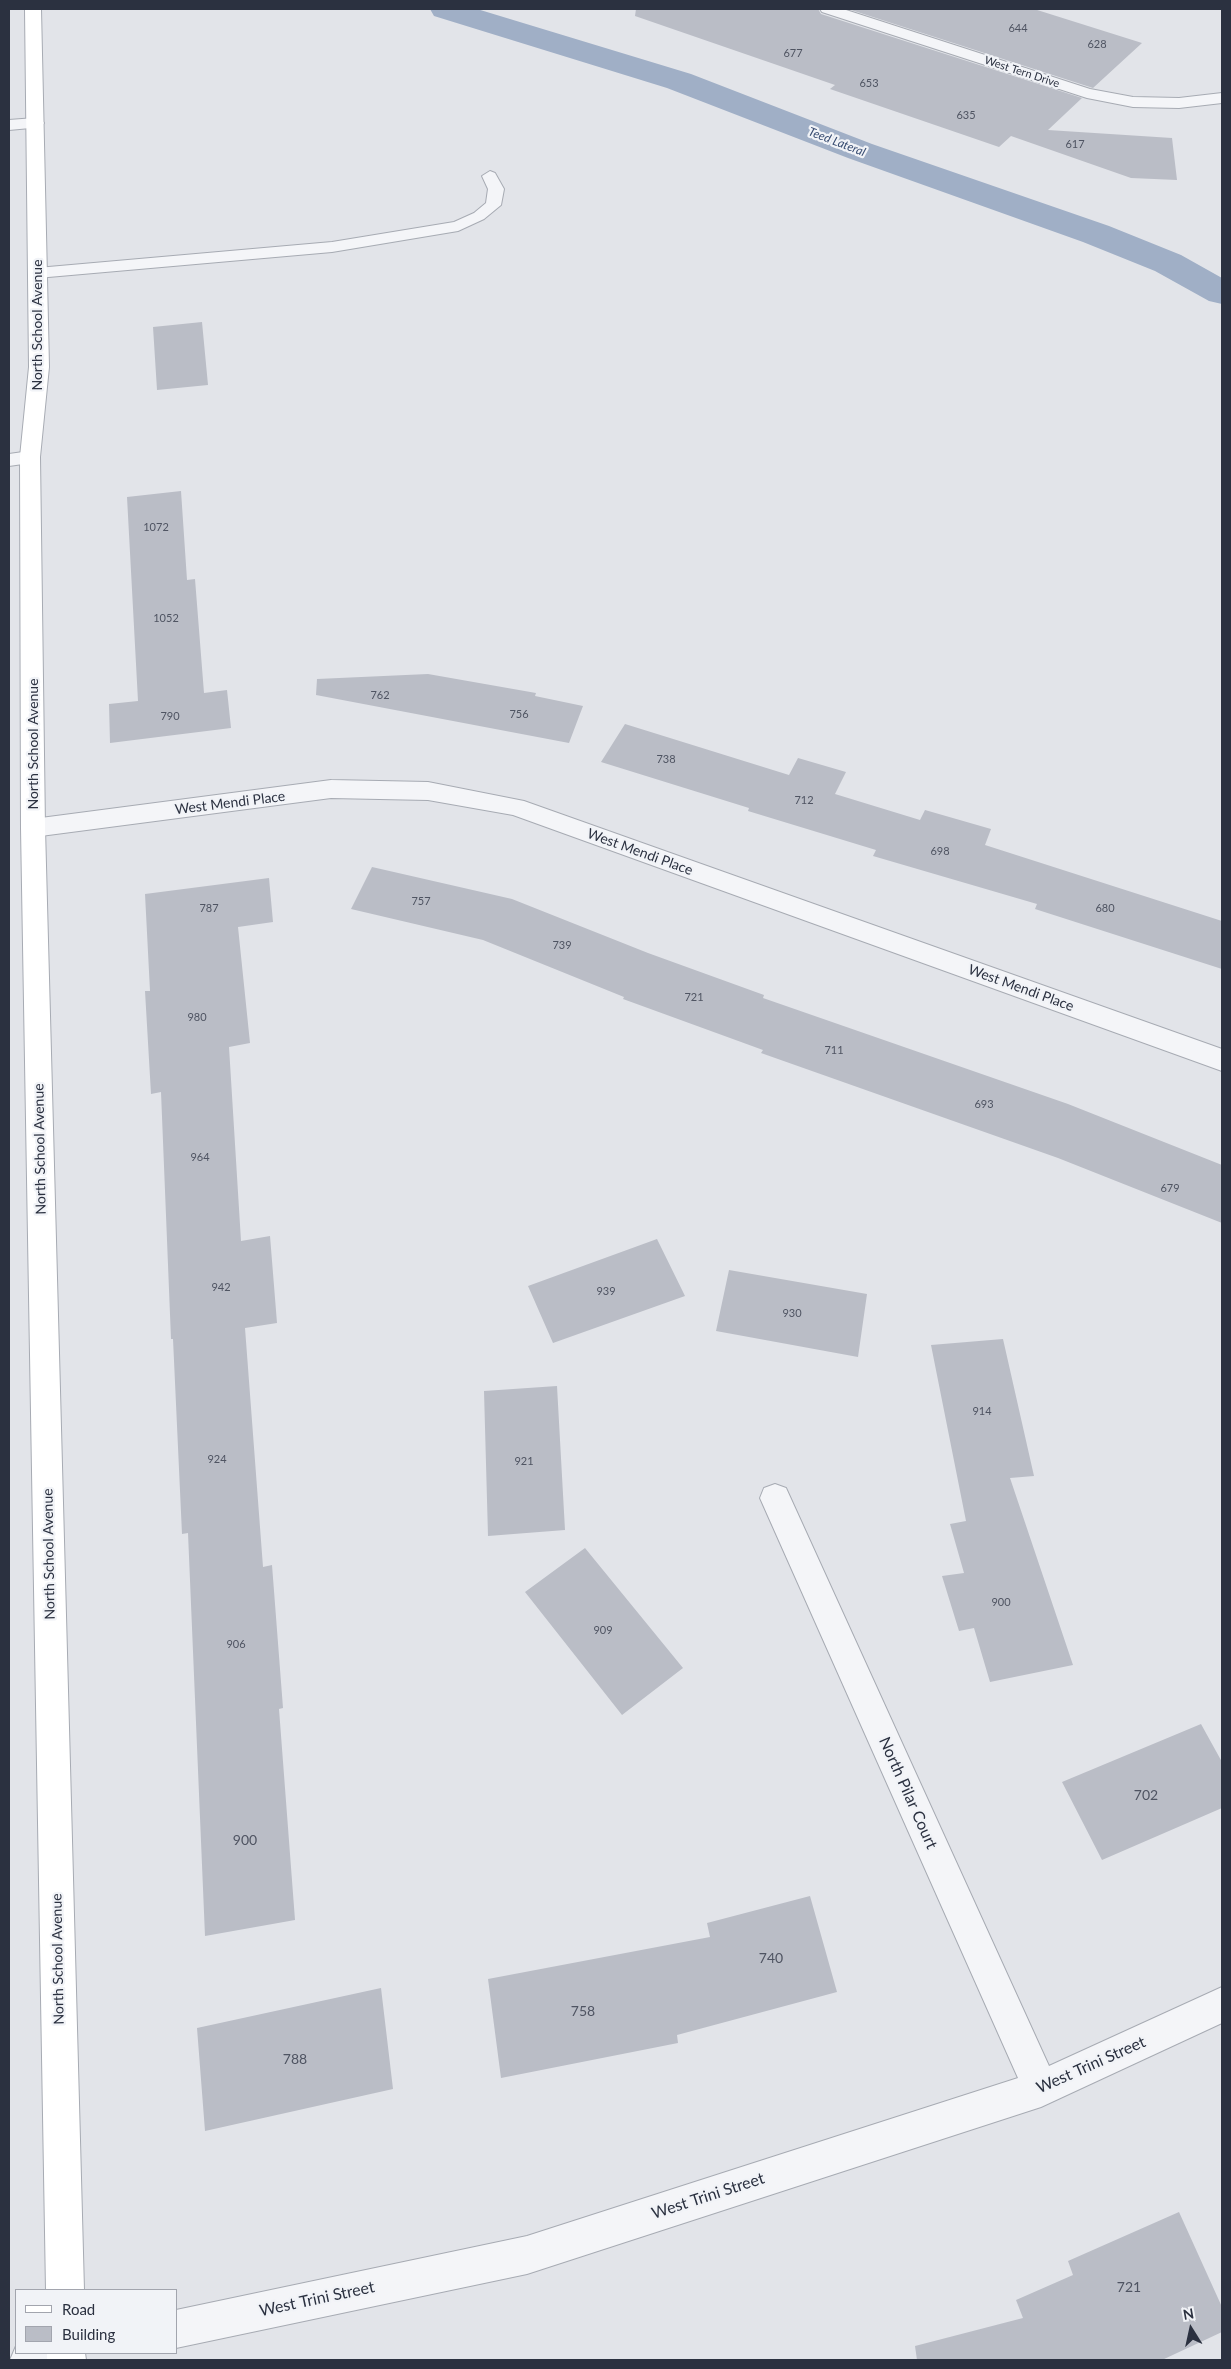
<!DOCTYPE html>
<style>
body{margin:0}
#map{position:relative;width:1231px;height:2369px;overflow:hidden;background:#e2e4e9;font-family:Lato,sans-serif}
canvas{display:block}
.frame{position:absolute;inset:0;border:10px solid #2b3140;pointer-events:none}
.legend{position:absolute;left:15px;top:2289px;width:162px;height:65px;box-sizing:border-box;background:#f1f3f7;border:1px solid #a2a5ae;margin:0;padding:6px 9px;list-style:none;font-size:15px;color:#2b3140}
.legend li{display:flex;align-items:center;gap:10px;height:25px}
.legend b{width:25px;border:1px solid #a2a5ae}
.north{position:absolute;left:1166px;top:2304px;width:50px;height:50px;-webkit-text-stroke:4px #f1f3f7;paint-order:stroke;rotate:350deg;font-size:14px;font-weight:700;line-height:20px;text-align:center;color:#2b3140}
.north::after{content:'';display:block;margin:auto;width:18px;height:22px;background:#2b3140;clip-path:polygon(50% 0,100% 100%,50% 72%,0 100%)}
</style>
<div id="map">
<canvas width="1231" height="2369"></canvas>
<div class="frame"></div>
<ul class="legend">
<li><b style="height:6px;background:#fff"></b>Road</li>
<li><b style="height:14px;background:#babdc6"></b>Building</li>
</ul>
<div class="north">N</div>
</div>
<script>
const g = document.querySelector('canvas').getContext('2d');
g.lineJoin = 'round';
const poly = rows => new Path2D(rows.map(r => 'M' + r).join(''));
function paint(path, color) { g.fillStyle = color; g.fill(path, 'evenodd'); }
function strokePath(path, color, width, dash) { g.strokeStyle = color; g.lineWidth = width; g.lineCap = dash ? 'butt' : 'round'; g.setLineDash(dash || []); g.stroke(path); }
function write(font, color, halo, rows, align = 'center') {
  g.font = font + ' Lato,sans-serif'; g.lineWidth = 4.5; g.setLineDash([]); g.textBaseline = 'middle'; g.strokeStyle = halo; g.fillStyle = color; for (const [text, x, y, turn = 0] of rows) {
    g.save(); g.translate(x, y); g.rotate((+turn || 0) * Math.PI / 180); g.textAlign = isNaN(turn) ? turn : align; if (halo) g.strokeText(text, 0, 0); g.fillText(text, 0, 0); g.restore();
  }
}
const canal = poly([
 [430,9,477,9,691,74,872,144,1109,226,1181,255,1222,278,1222,304,1209,301,1155,271,1083,242,848,158,667,88,434,16,430,9]
]);
const building = poly([
 [636,9,818,9,821,14,1082,98,1048,130,1172,138,1177,180,1131,178,1011,136,999,147,830,89,835,85,635,16],
 [848,9,1034,9,1142,43,1093,88],
 [202,322,208,385,157,390,153,327],
 [181,491,187,580,195,579,204,693,227,690,231,728,110,743,109,704,138,701,127,497],
 [428,674,536,693,535,696,583,706,569,743,316,695,317,679],
 [625,724,789,775,798,758,846,772,835,794,920,820,925,810,991,829,985,845,1222,921,1222,969,1035,909,1037,904,873,856,876,850,748,811,749,808,601,762],
 [372,867,512,899,648,953,764,995,763,998,1068,1104,1222,1165,1222,1223,1058,1158,761,1053,763,1050,623,999,624,997,483,940,351,909],
 [269,878,273,922,238,927,250,1043,229,1047,241,1241,270,1236,277,1323,245,1328,263,1567,272,1565,283,1708,279,1709,295,1920,205,1936,188,1533,182,1534,173,1339,171,1339,161,1092,151,1094,145,991,150,991,145,894],
 [657,1239,685,1296,553,1343,528,1286],
 [729,1270,867,1294,858,1357,716,1331],
 [1003,1339,1034,1476,1010,1478,1073,1665,990,1682,974,1628,959,1631,942,1576,964,1573,950,1524,966,1521,931,1345],
 [557,1386,565,1530,488,1536,484,1391],
 [585,1548,683,1668,622,1715,525,1592],
 [1201,1724,1222,1762,1222,1808,1102,1860,1062,1782],
 [810,1896,837,1992,677,2035,678,2043,501,2078,488,1979,710,1937,707,1923],
 [381,1988,393,2089,205,2131,197,2028],
 [1179,2212,1222,2307,1222,2332,1162,2360,917,2360,915,2346,1023,2318,1016,2300,1073,2275,1068,2261]
]);
const lane = poly([
 [490,171,495,173,504,189,501,205,484,219,458,231,332,252,37,278,31,276,29,273,31,270,37,268,332,242,454,222,474,213,486,203,488,189,482,176,490,171]
]);
const street = poly([
 [820,9,843,9,1090,89,1133,97,1179,98,1222,93,1222,103,1179,108,1133,107,1087,98,822,12,820,9],
 [35,118,41,119,44,123,41,127,9,130,9,120,35,118],
 [30,451,37,452,40,457,37,462,9,466,9,454,30,451],
 [331,780,428,782,524,801,1222,1049,1222,1071,513,815,428,800,331,798,33,837,25,834,21,828,25,822,33,819,331,780],
 [775,1484,786,1488,1049,2066,1222,1987,1222,2023,1041,2107,527,2274,176,2348,176,2310,527,2236,1018,2078,760,1498,764,1488,775,1484],
 [16,2346,16,2353,82,2353,79,2360,10,2360,16,2346]
]);
const secondary = poly([
 [25,9,41,9,49,367,40,457,45,828,84,2290,46,2290,21,828,20,457,29,367,25,9],
 [47,2353,85,2353,86,2360,47,2360,47,2353]
]);
const numberNames = [
 ["644",1018,28],
 ["628",1097,44],
 ["677",793,53],
 ["653",869,83],
 ["635",966,115],
 ["617",1075,144],
 ["1072",156,527],
 ["1052",166,618],
 ["762",380,695],
 ["756",519,714],
 ["790",170,716],
 ["738",666,759],
 ["712",804,800],
 ["698",940,851],
 ["757",421,901],
 ["787",209,908],
 ["680",1105,908],
 ["739",562,945],
 ["721",694,997],
 ["980",197,1017],
 ["711",834,1050],
 ["693",984,1104],
 ["964",200,1157],
 ["679",1170,1188],
 ["942",221,1287],
 ["939",606,1291],
 ["930",792,1313],
 ["914",982,1411],
 ["924",217,1459],
 ["921",524,1461],
 ["900",1001,1602],
 ["909",603,1630],
 ["906",236,1644]
];
const farStreetnames = [
 ["West Tern Drive",1022,72,18]
];
const farWaternames = [
 ["Teed Lateral",837,142,21]
];
const streetNames = [
 ["North School Avenue",37,325,-90],
 ["North School Avenue",33,744,-90],
 ["West Mendi Place",230,803,-7],
 ["West Mendi Place",640,852,20],
 ["West Mendi Place",1021,988,20],
 ["North School Avenue",40,1149,-91],
 ["North School Avenue",49,1554,-91],
 ["North School Avenue",58,1959,-91]
];
const nearNumbernames = [
 ["702",1146,1795],
 ["900",245,1840],
 ["740",771,1958],
 ["758",583,2011],
 ["788",295,2059],
 ["721",1129,2287]
];
const nearStreetnames = [
 ["North Pilar Court",908,1793,66],
 ["West Trini Street",1091,2065,-24],
 ["West Trini Street",708,2196,-18],
 ["West Trini Street",317,2299,-12]
];
paint(canal, '#a0afc6');
paint(building, '#babdc6');
strokePath(lane, '#a7abb3', 2);
strokePath(street, '#a7abb3', 2);
strokePath(secondary, '#a7abb3', 2);
paint(lane, '#f4f5f8');
paint(street, '#f4f5f8');
paint(secondary, '#fff');
write('11px', '#4f5462', null, numberNames);
write('11px', '#2b3140', '#f1f3f7', farStreetnames);
write('italic 12px', '#384c71', '#f1f3f7', farWaternames);
write('14px', '#2b3140', '#f1f3f7', streetNames);
write('14px', '#4f5462', null, nearNumbernames);
write('16px', '#2b3140', '#f1f3f7', nearStreetnames);
</script>
